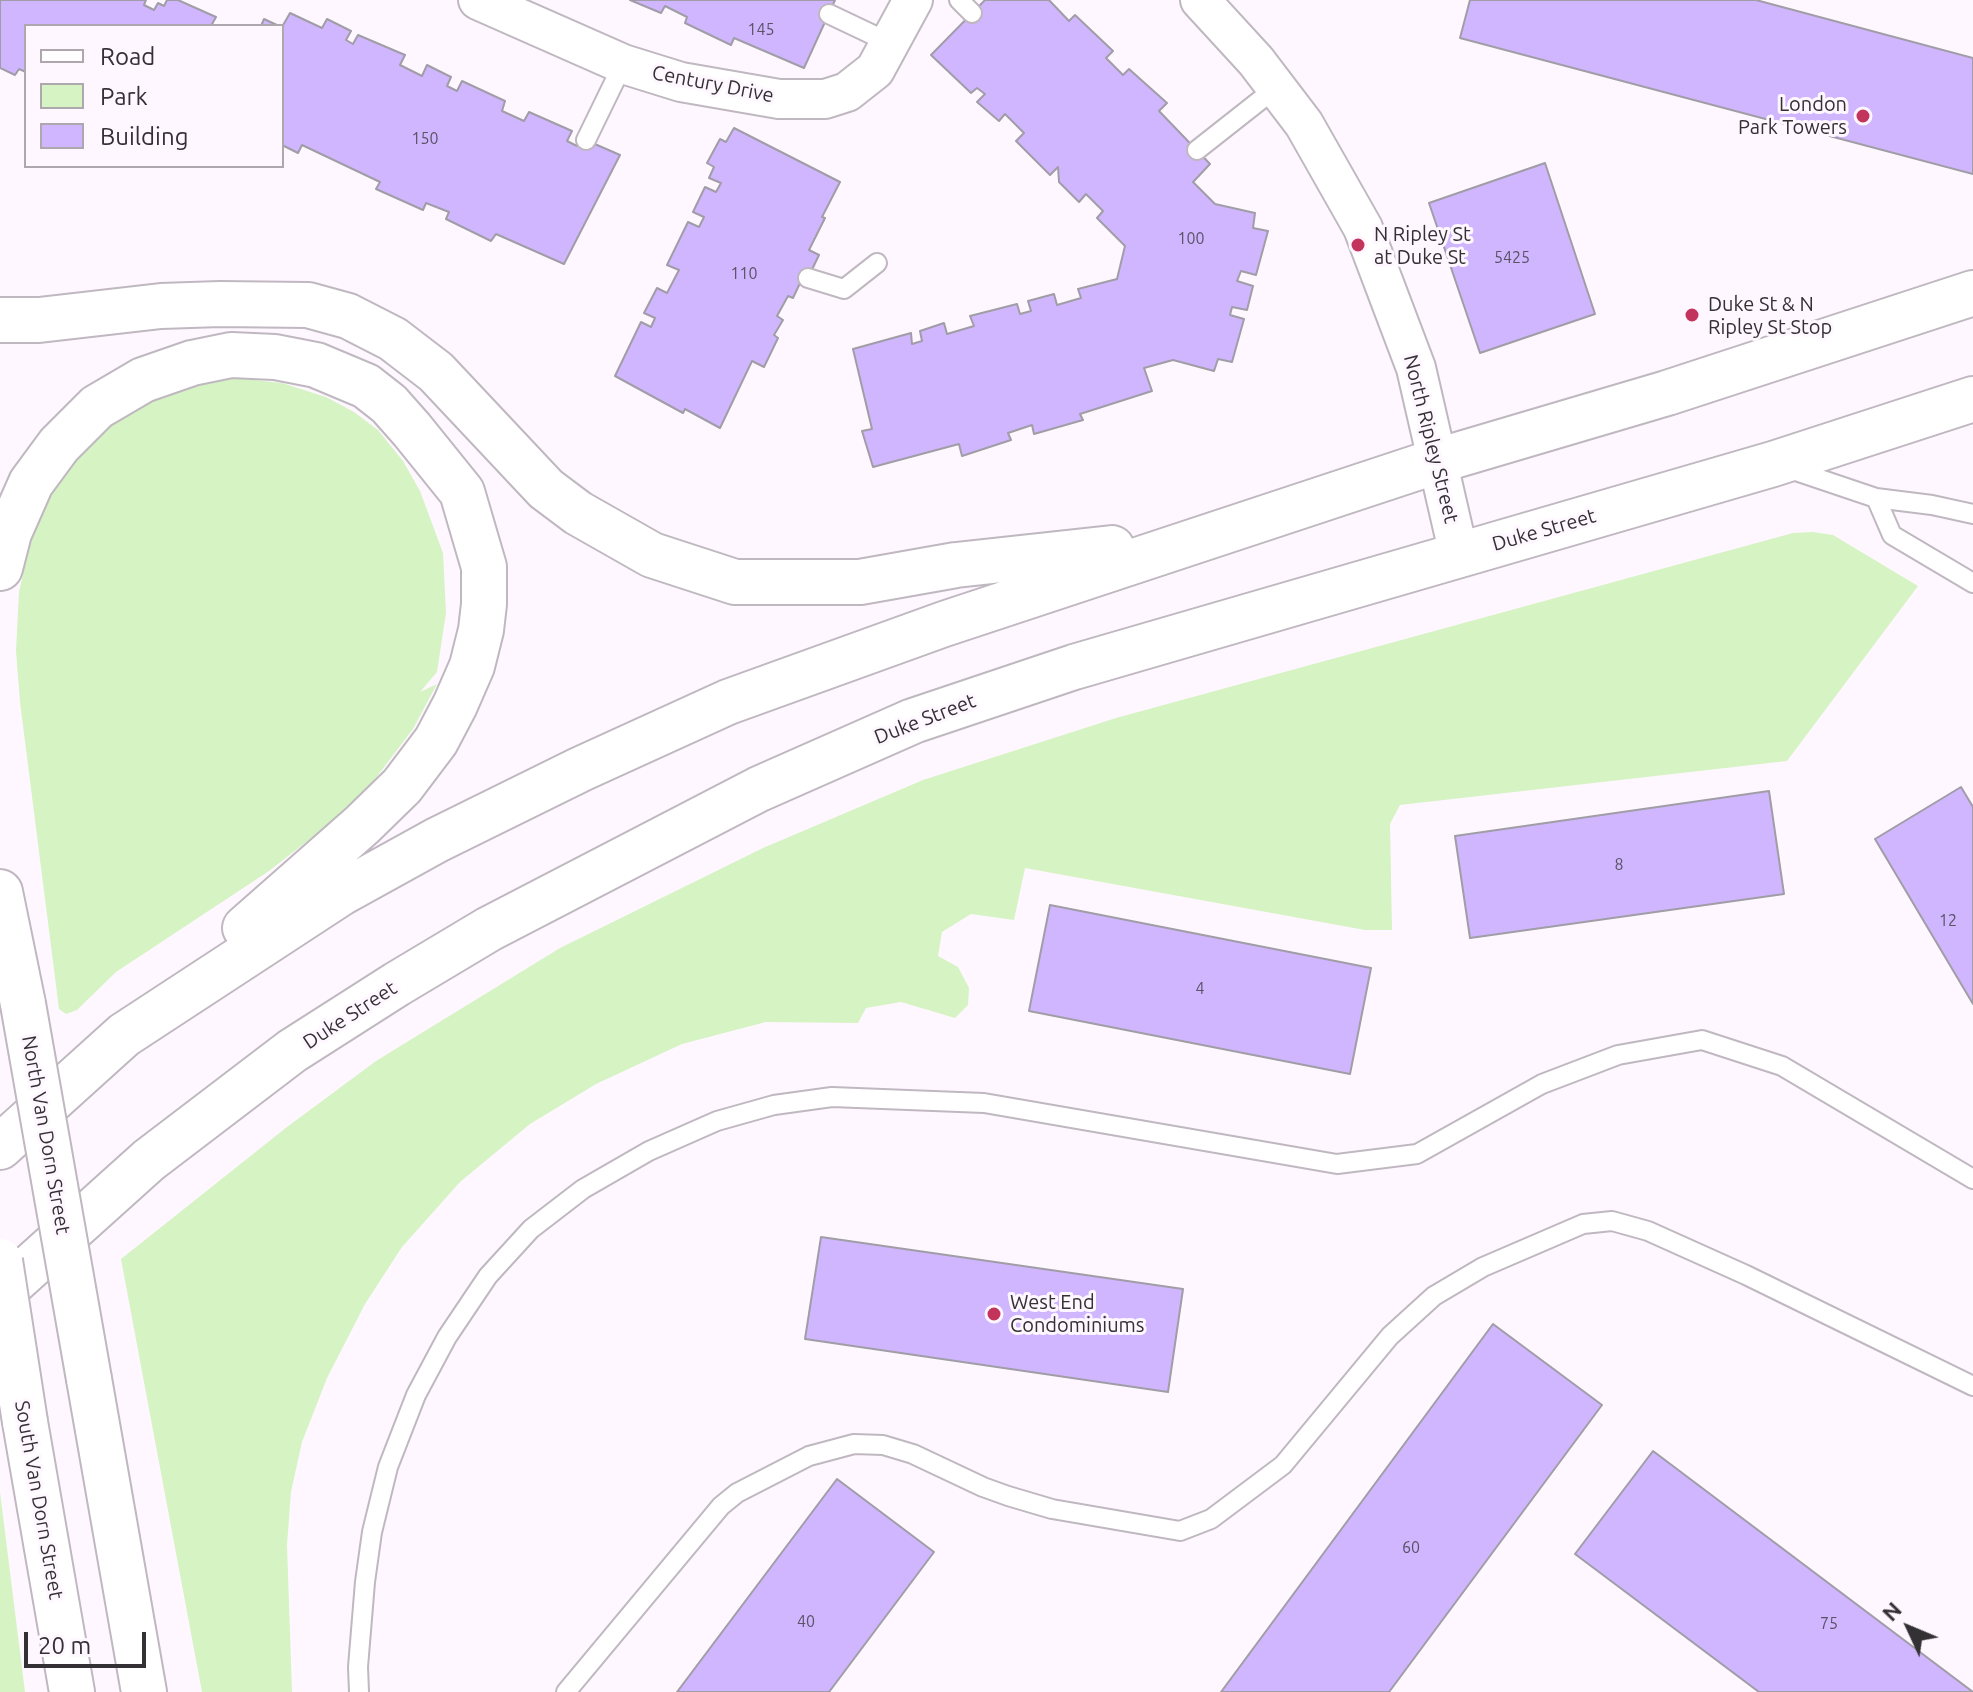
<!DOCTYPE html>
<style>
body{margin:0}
#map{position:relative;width:1973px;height:1692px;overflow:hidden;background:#fff7ff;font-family:Ubuntu,sans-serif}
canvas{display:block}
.legend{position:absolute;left:24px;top:24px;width:260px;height:144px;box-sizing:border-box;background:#fff7ff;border:2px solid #aea8ae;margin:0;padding:10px 14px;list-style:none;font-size:24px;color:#343134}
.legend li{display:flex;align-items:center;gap:16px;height:40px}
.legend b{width:40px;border:2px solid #aea8ae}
.north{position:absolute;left:1869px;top:1588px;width:80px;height:80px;-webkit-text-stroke:6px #fff7ff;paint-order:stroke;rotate:314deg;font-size:22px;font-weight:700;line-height:32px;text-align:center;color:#343134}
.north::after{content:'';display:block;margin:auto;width:28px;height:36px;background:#343134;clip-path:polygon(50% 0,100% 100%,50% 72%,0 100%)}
.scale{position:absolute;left:24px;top:1632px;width:122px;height:36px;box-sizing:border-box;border:4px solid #343134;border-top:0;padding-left:10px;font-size:24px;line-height:28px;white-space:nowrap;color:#343134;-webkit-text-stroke:6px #fff7ff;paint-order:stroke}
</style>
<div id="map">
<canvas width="1973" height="1692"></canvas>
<ul class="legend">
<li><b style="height:10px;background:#fff"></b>Road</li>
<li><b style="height:22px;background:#d6f3c3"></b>Park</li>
<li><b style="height:22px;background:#d0b6fe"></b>Building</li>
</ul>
<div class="north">N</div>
<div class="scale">20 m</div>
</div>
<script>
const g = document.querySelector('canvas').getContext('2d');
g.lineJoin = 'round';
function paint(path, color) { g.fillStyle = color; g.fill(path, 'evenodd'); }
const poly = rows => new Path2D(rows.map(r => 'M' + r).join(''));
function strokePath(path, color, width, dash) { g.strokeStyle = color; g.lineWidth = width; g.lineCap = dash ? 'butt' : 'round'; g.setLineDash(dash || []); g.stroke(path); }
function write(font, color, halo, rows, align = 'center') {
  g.font = font + ' Ubuntu,sans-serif'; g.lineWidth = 6; g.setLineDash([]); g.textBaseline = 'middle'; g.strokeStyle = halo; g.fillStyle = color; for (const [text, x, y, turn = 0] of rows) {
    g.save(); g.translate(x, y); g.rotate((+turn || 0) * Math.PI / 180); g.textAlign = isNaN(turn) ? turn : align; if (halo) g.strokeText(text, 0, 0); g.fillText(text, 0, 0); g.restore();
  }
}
const green = poly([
 [227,377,282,383,326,397,354,412,378,430,403,461,420,491,443,553,446,613,437,672,420,692,437,684,413,729,372,783,324,828,269,871,116,972,77,1010,66,1014,59,1009,20,702,16,651,19,592,29,546,42,510,56,484,75,458,121,414,193,382],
 [1813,532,1833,535,1918,586,1787,761,1400,805,1390,824,1392,930,1365,930,1025,868,1014,920,971,914,942,932,938,956,958,967,969,988,968,1005,955,1018,901,1002,866,1008,858,1023,766,1022,682,1044,596,1084,530,1124,460,1182,402,1247,365,1304,327,1378,302,1442,291,1492,287,1545,292,1692,202,1692,121,1259,287,1127,376,1061,560,948,763,848,923,780,1116,718,1793,533],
 [0,1492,25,1692,0,1692]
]);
const building = poly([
 [0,0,146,0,144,5,154,10,158,3,164,6,167,0,178,0,216,17,211,26,26,26,26,72,19,69,15,75,0,68,0,0],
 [630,0,835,0,804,68,734,38,731,45,685,23,687,17,665,6,661,13,630,0],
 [985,0,1049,0,1069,21,1075,15,1113,51,1106,58,1123,75,1129,69,1167,103,1159,111,1210,164,1193,182,1215,204,1255,213,1253,228,1268,231,1256,275,1241,271,1237,281,1253,286,1247,310,1232,307,1230,315,1244,319,1232,362,1218,359,1214,371,1173,360,1144,368,1152,391,1080,414,1083,420,1034,434,1032,425,1008,433,1011,440,962,456,959,444,873,467,862,431,872,429,853,349,911,333,912,344,922,341,920,331,944,323,947,334,974,326,970,316,1017,304,1020,314,1031,311,1028,301,1054,294,1057,305,1081,298,1078,289,1117,279,1125,246,1097,218,1103,211,1086,194,1079,202,1059,182,1058,167,1050,175,1016,141,1024,133,1005,114,999,121,977,102,985,94,977,88,971,93,931,55,985,0],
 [1470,0,1756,0,1973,58,1973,174,1460,38,1470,0],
 [290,13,322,28,327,19,351,31,346,40,353,44,358,35,405,55,400,65,422,76,427,65,451,77,447,86,457,91,462,81,505,101,502,111,524,121,529,112,572,131,567,141,577,146,581,138,620,155,564,264,496,234,491,241,446,219,449,212,426,203,423,210,376,189,380,182,302,145,298,153,282,145,282,27,290,13],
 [264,19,279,26,261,26,264,19],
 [734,128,840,182,822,217,825,218,809,250,819,255,808,278,801,281,793,298,788,296,777,316,783,320,774,335,778,338,764,367,752,361,720,428,685,409,683,413,615,376,641,322,651,327,655,318,644,313,657,288,667,293,679,270,667,265,688,222,699,227,704,217,693,212,705,187,716,192,721,183,709,178,714,167,707,163,720,139,726,142,734,128],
 [1545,163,1595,314,1480,353,1429,203,1545,163],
 [1961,787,1973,807,1973,1004,1875,839,1961,787],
 [1769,791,1784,894,1470,938,1455,836,1769,791],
 [1050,905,1371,968,1350,1074,1029,1011,1050,905],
 [821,1237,1183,1289,1168,1392,805,1339,821,1237],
 [1493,1324,1602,1405,1389,1692,1221,1692,1493,1324],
 [1653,1451,1973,1692,1759,1692,1575,1554,1653,1451],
 [837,1479,934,1552,829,1692,677,1692,837,1479]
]);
const service = poly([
 [959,0,972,13],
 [829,14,890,43],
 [586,140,623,64],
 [1197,150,1277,87],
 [808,278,844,289,877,263],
 [1787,468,1876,498,1892,535,1973,583],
 [1876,498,1932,505,1973,514],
 [359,1692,358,1667,365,1582,372,1532,388,1467,416,1395,447,1337,488,1276,531,1229,583,1189,649,1151,717,1121,774,1105,832,1097,984,1103,1337,1164,1417,1154,1542,1084,1618,1055,1702,1040,1782,1066,1973,1179],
 [566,1692,721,1506,737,1493,809,1456,854,1444,883,1445,913,1454,983,1487,1008,1496,1052,1509,1180,1531,1211,1519,1283,1465,1390,1336,1434,1296,1483,1267,1583,1224,1612,1221,1648,1231,1746,1275,1973,1386]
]);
const minor = poly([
 [478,0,623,64,681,82,779,99,825,99,847,92,875,70,913,0],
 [1200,0,1256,61,1304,124,1363,228,1416,368,1459,555]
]);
const primary = poly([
 [0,320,39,320,161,306,220,304,308,305,348,316,393,339,436,372,546,489,578,513,652,555,735,582,860,582,956,565,1112,548],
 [0,568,9,533,31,483,59,445,97,407,143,380,192,363,231,355,275,357,316,365,366,386,389,404,412,430,462,492,484,567,484,604,481,630,472,666,455,705,436,741,402,786,362,825,245,928],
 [0,892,23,1004],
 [0,1147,124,1035,341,893,437,840,581,769,728,702,944,624,1437,461,1667,393,1973,293],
 [0,1294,149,1160,292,1051,397,984,489,929,759,789,913,721,1074,667,1773,464,1973,399],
 [89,1379,144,1692],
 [25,1422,72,1692]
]);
const primaryBridge = poly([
 [23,1004,89,1379],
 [0,1261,25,1422]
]);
const markers = [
 [1863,116,8,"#c3345c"],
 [1358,245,8,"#c3345c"],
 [1692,315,8,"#c3345c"],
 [994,1314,8,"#c3345c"]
];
const numberNames = [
 ["145",761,30],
 ["150",425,139],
 ["100",1191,239],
 ["5425",1512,258],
 ["110",744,274],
 ["8",1619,865],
 ["12",1948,921],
 ["4",1200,989],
 ["60",1411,1548],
 ["40",806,1622],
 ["75",1829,1624]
];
const streetNames = [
 ["Century Drive",713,84,11],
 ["North Ripley Street",1431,439,76],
 ["Duke Street",1544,530,-16],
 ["Duke Street",925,719,-21],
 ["Duke Street",350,1015,-33],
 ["North Van Dorn Street",46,1135,80],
 ["South Van Dorn Street",39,1500,80]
];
const poiNames = [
 ["London",1847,104,"right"],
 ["Park Towers",1847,127,"right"],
 ["N Ripley St",1374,234],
 ["at Duke St",1374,257],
 ["Duke St & N",1708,304],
 ["Ripley St Stop",1708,327],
 ["West End",1010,1302],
 ["Condominiums",1010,1325]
];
paint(green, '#d6f3c3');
paint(building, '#d0b6fe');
strokePath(building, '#a09da6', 2);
strokePath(service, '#c0b8c0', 22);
strokePath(minor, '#c0b8c0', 42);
strokePath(primary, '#c0b8c0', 48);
strokePath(service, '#fff', 18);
strokePath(minor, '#fff', 38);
strokePath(primary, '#fff', 44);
strokePath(primaryBridge, '#c0b8c0', 48, []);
strokePath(primaryBridge, '#fff', 44);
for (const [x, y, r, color] of markers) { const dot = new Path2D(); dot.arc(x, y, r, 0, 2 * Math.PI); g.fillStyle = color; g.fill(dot); strokePath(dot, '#fff7ff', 3); }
write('16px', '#5b5266', null, numberNames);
write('20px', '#343134', '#fff7ff', streetNames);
write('20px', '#343134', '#fff7ff', poiNames, 'left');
</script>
